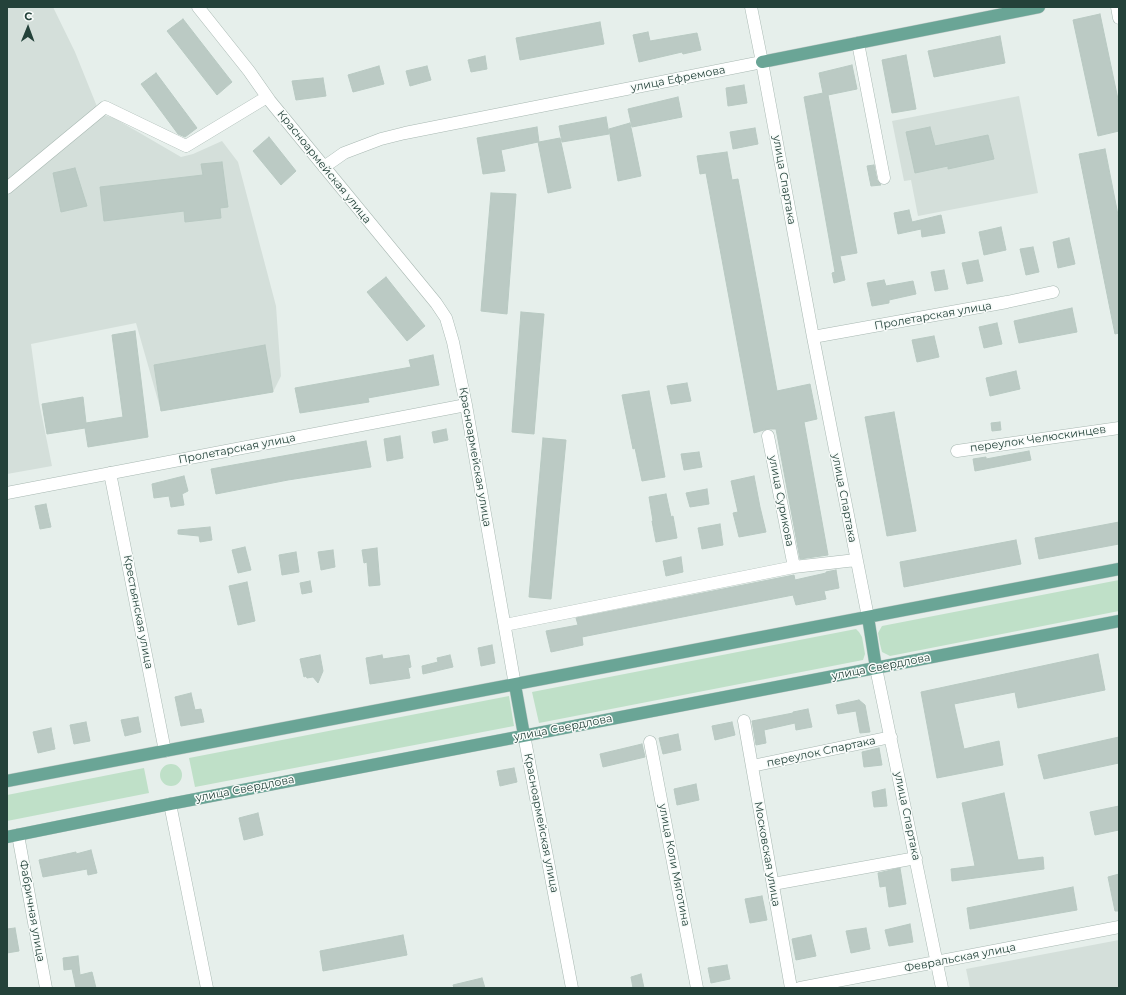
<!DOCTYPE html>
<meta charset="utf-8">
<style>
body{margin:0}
#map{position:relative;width:1126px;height:995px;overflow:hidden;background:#e6efeb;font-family:Montserrat,sans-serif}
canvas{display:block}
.frame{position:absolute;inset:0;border:8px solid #24423a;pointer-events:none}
.north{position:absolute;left:8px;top:8px;width:40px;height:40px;-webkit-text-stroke:3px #f7fbf9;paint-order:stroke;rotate:1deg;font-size:11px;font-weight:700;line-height:16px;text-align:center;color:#24423a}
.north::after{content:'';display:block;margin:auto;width:14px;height:18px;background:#24423a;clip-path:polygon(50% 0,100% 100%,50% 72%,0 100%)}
</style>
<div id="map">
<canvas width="1126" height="995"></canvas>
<div class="frame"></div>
<div class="north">С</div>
</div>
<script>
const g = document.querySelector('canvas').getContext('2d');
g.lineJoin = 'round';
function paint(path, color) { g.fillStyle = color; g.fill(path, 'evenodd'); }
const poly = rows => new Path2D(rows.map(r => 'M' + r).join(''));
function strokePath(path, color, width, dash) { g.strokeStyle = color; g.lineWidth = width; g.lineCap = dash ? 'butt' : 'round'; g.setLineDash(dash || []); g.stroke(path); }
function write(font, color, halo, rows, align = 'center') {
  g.font = font + ' Montserrat,sans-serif'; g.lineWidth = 3; g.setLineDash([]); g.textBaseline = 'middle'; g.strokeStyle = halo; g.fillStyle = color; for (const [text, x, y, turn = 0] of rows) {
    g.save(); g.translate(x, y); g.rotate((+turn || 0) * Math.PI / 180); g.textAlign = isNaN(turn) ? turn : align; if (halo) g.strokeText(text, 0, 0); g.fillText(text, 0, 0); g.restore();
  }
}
const built = poly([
 [7,7,53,7,75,52,100,114,114,118,181,157,193,154,222,141,238,162,276,306,281,376,273,392,161,411,136,323,31,344,39,402,52,466,7,474],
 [1019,96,1038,193,918,216,911,180,904,181,892,121],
 [1119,940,1119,988,970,988,966,969]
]);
const green = poly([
 [1119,580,1119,611,890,656,882,652,880,644,878,633,882,626],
 [856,629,859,632,862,637,865,654,863,660,539,723,532,692],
 [509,696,514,726,195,787,189,758],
 '160 775a11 11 0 1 1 22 0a11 11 0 1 1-22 0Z',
 [144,768,149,793,7,821,7,795]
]);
const building = poly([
 [1100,14,1119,104,1119,131,1098,136,1073,20,1100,14],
 [183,19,232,82,217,95,167,31,183,19],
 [600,22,604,44,520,60,516,38,600,22],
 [648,32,650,41,697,33,701,50,683,54,682,52,639,62,633,35,648,32],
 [1000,36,1005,63,934,77,928,51,1000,36],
 [906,55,916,109,892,113,882,60,906,55],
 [485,56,487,69,471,72,468,60,485,56],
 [852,65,857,89,828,95,857,253,840,256,845,280,834,283,832,273,835,272,804,97,823,93,819,73,852,65],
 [379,66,384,84,353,92,348,75,379,66],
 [427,66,431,80,410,86,406,71,427,66],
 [156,73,197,128,185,137,178,134,141,84,156,73],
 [323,78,326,96,296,100,292,81,323,78],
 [744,85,747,103,728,106,726,88,744,85],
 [678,97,682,117,632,127,628,109,678,97],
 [606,117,609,134,562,142,559,126,606,117],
 [630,123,641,176,618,181,609,129,630,123],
 [537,127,539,142,560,138,571,188,548,193,538,142,501,150,505,171,483,174,477,138,537,127],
 [930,127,935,146,988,135,994,159,948,169,948,166,915,173,906,132,930,127],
 [755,128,758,144,733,149,730,132,755,128],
 [269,137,296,171,281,185,253,151,269,137],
 [1105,149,1119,220,1119,333,1115,334,1079,154,1105,149],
 [727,152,732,180,738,179,777,391,810,384,817,419,804,422,828,555,800,559,776,429,767,429,754,433,706,173,700,174,697,156,727,152],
 [222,162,228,207,220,208,221,218,185,222,184,211,104,221,100,187,203,175,201,164,222,162],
 [874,165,877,180,881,185,871,186,867,166,874,165],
 [75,168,87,206,61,212,53,173,75,168],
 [491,193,516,194,507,314,481,311,491,193],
 [909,210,912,222,941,215,945,233,922,237,921,229,898,234,894,213,909,210],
 [1001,227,1006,250,984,255,979,232,1001,227],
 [1069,238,1075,264,1058,268,1053,242,1069,238],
 [1033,247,1039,272,1026,275,1020,249,1033,247],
 [978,260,983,281,967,284,962,263,978,260],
 [944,270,948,289,935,291,931,272,944,270],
 [386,277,425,326,407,341,367,292,386,277],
 [884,280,886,286,913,281,916,294,889,300,889,303,872,306,867,283,884,280],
 [1072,308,1077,332,1019,343,1014,321,1072,308],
 [521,312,544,314,534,434,512,432,521,312],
 [997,323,1002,344,984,348,979,327,997,323],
 [135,331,148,437,88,447,85,428,47,434,42,404,83,397,86,423,123,417,112,335,135,331],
 [934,336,939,357,917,362,912,340,934,336],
 [265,345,273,392,161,411,154,365,265,345],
 [433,355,439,385,368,398,369,402,300,413,295,388,411,367,409,360,433,355],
 [1016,371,1020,389,990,396,986,378,1016,371],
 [687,383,691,401,671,404,667,386,687,383],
 [649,391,665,477,642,481,635,448,633,449,622,395,649,391],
 [894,412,916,531,887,536,865,417,894,412],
 [1000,422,1001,430,992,431,991,423,1000,422],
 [446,429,448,440,434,443,432,432,446,429],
 [400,436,403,458,387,461,384,439,400,436],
 [543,438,566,440,551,599,529,597,543,438],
 [366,441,371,467,288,480,216,494,211,469,366,441],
 [1029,451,1031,460,975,471,973,459,986,457,986,459,1029,451],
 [699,452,702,467,684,470,681,454,699,452],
 [184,476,188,491,182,494,184,505,171,507,169,496,154,498,152,484,184,476],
 [754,476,760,507,766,532,739,537,733,513,738,512,731,481,754,476],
 [707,489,709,504,690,507,686,493,707,489],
 [666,494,671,517,673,516,677,538,656,542,652,521,653,521,649,497,666,494],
 [46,504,51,527,40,529,35,506,46,504],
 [1119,522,1119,544,1039,559,1035,538,1119,522],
 [720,524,723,545,702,549,698,528,720,524],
 [210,527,212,540,200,542,199,536,178,534,178,530,210,527],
 [1016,540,1021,564,904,587,900,562,1016,540],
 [245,547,251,570,238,573,232,550,245,547],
 [377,548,380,585,369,586,367,562,364,563,362,550,377,548],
 [333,550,335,567,321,570,318,552,333,550],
 [296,552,299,572,282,575,279,555,296,552],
 [681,557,683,572,666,576,663,561,681,557],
 [836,570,839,588,824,591,826,599,796,605,793,595,582,637,583,645,551,652,546,631,578,625,576,618,794,575,795,580,826,573,826,572,836,570],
 [310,581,312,592,302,594,300,583,310,581],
 [247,582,255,621,238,625,229,586,247,582],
 [492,645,495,663,481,666,478,648,492,645],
 [1098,654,1105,690,1018,708,1015,692,954,704,964,749,999,741,1003,765,937,778,921,692,1098,654],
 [320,655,323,671,318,683,313,677,307,678,306,676,304,677,300,659,320,655],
 [382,655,383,659,409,655,411,667,408,668,410,678,370,684,366,658,382,655],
 [450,655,453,667,423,674,422,666,438,662,437,658,450,655],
 [191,693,195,710,201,709,204,722,181,726,175,697,191,693],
 [859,700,865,705,870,732,860,733,856,711,838,714,836,705,859,700],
 [808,709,812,727,796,730,795,723,764,730,766,743,756,745,752,721,793,713,793,712,808,709],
 [138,717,141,732,125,736,121,720,138,717],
 [86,722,90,741,74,744,70,725,86,722],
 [732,722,735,735,715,740,712,726,732,722],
 [51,728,55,749,38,753,33,732,51,728],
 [678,734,681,750,663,754,659,738,678,734],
 [1119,737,1119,763,1044,779,1038,755,1119,737],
 [642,744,645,757,603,767,600,754,642,744],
 [879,748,882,765,864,767,862,752,879,748],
 [514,768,517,782,500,786,497,771,514,768],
 [696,784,699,800,677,805,674,789,696,784],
 [885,789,887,806,874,807,872,792,885,789],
 [1004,793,1018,860,1043,857,1044,869,952,881,951,869,975,866,962,803,1004,793],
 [1119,806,1119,830,1095,835,1090,812,1119,806],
 [258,813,263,835,244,840,239,818,258,813],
 [91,850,97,873,88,875,87,869,43,877,39,860,76,852,76,854,91,850],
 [900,868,906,904,889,907,886,886,880,887,878,873,900,868],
 [1119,874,1119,911,1115,911,1108,877,1119,874],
 [1073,887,1077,910,970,929,967,908,1073,887],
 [762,896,767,920,750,923,745,899,762,896],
 [910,924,913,942,889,946,885,930,910,924],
 [15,928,19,951,7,953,7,929,15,928],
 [866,928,870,949,851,953,846,931,866,928],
 [403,935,407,955,323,971,320,951,403,935],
 [811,935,816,956,796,960,792,939,811,935],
 [78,956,80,975,92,972,96,988,76,988,72,969,64,970,63,958,78,956],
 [727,965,730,979,711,983,708,968,727,965],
 [641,974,644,988,633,988,631,977,641,974],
 [482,978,485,988,454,988,453,985,482,978]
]);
const minor = poly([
 [198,7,249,71,270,101,436,303,446,318,453,342,466,405,515,685],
 [751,7,762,62,813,337,868,617],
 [1117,7,1119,18],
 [858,43,884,178],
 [324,167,344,153,381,139,405,133,762,62],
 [7,188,105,107,186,146,267,97],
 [813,337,1007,302,1053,292],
 [768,436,794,567],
 [957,451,1119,428],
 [110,473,165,751],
 [7,493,466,405],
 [505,625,794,567,856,560],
 [876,668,942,988],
 [744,721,791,988],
 [524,735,572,988],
 [650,742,697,988],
 [752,766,891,737],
 [170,804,207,988],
 [18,835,46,988],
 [773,884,916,858],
 [800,988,1119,927]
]);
const major = poly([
 [762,62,1039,7],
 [868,617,876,668],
 [515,685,524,735],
 [7,781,1119,569],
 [7,837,170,804,1119,621]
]);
const streetNames = [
 ["улица Ефремова",678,79,-11],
 ["Красноармейская улица",324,167,51],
 ["улица Спартака",784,180,80],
 ["Пролетарская улица",933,316,-10],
 ["переулок Челюскинцев",1038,439,-8],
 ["Пролетарская улица",237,449,-11],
 ["Красноармейская улица",475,457,80],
 ["улица Спартака",844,498,79],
 ["улица Сурикова",781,501,79],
 ["Крестьянская улица",138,612,79],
 ["улица Свердлова",881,667,-11],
 ["улица Свердлова",563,728,-11],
 ["переулок Спартака",821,752,-12],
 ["улица Свердлова",245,789,-11],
 ["улица Спартака",907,816,78],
 ["Красноармейская улица",541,823,79],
 ["Московская улица",767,854,80],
 ["улица Коли Мяготина",674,865,79],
 ["Фабричная улица",32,911,80],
 ["Февральская улица",960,958,-11]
];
paint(built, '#d4dfda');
paint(green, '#bfe0c8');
paint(building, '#bbcac4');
strokePath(building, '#b8c9c2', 1);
strokePath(minor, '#a8b8b2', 13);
strokePath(major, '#c2cac8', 13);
strokePath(minor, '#fff', 12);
strokePath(major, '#6aa596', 12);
write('11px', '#24423a', '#f7fbf9', streetNames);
</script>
